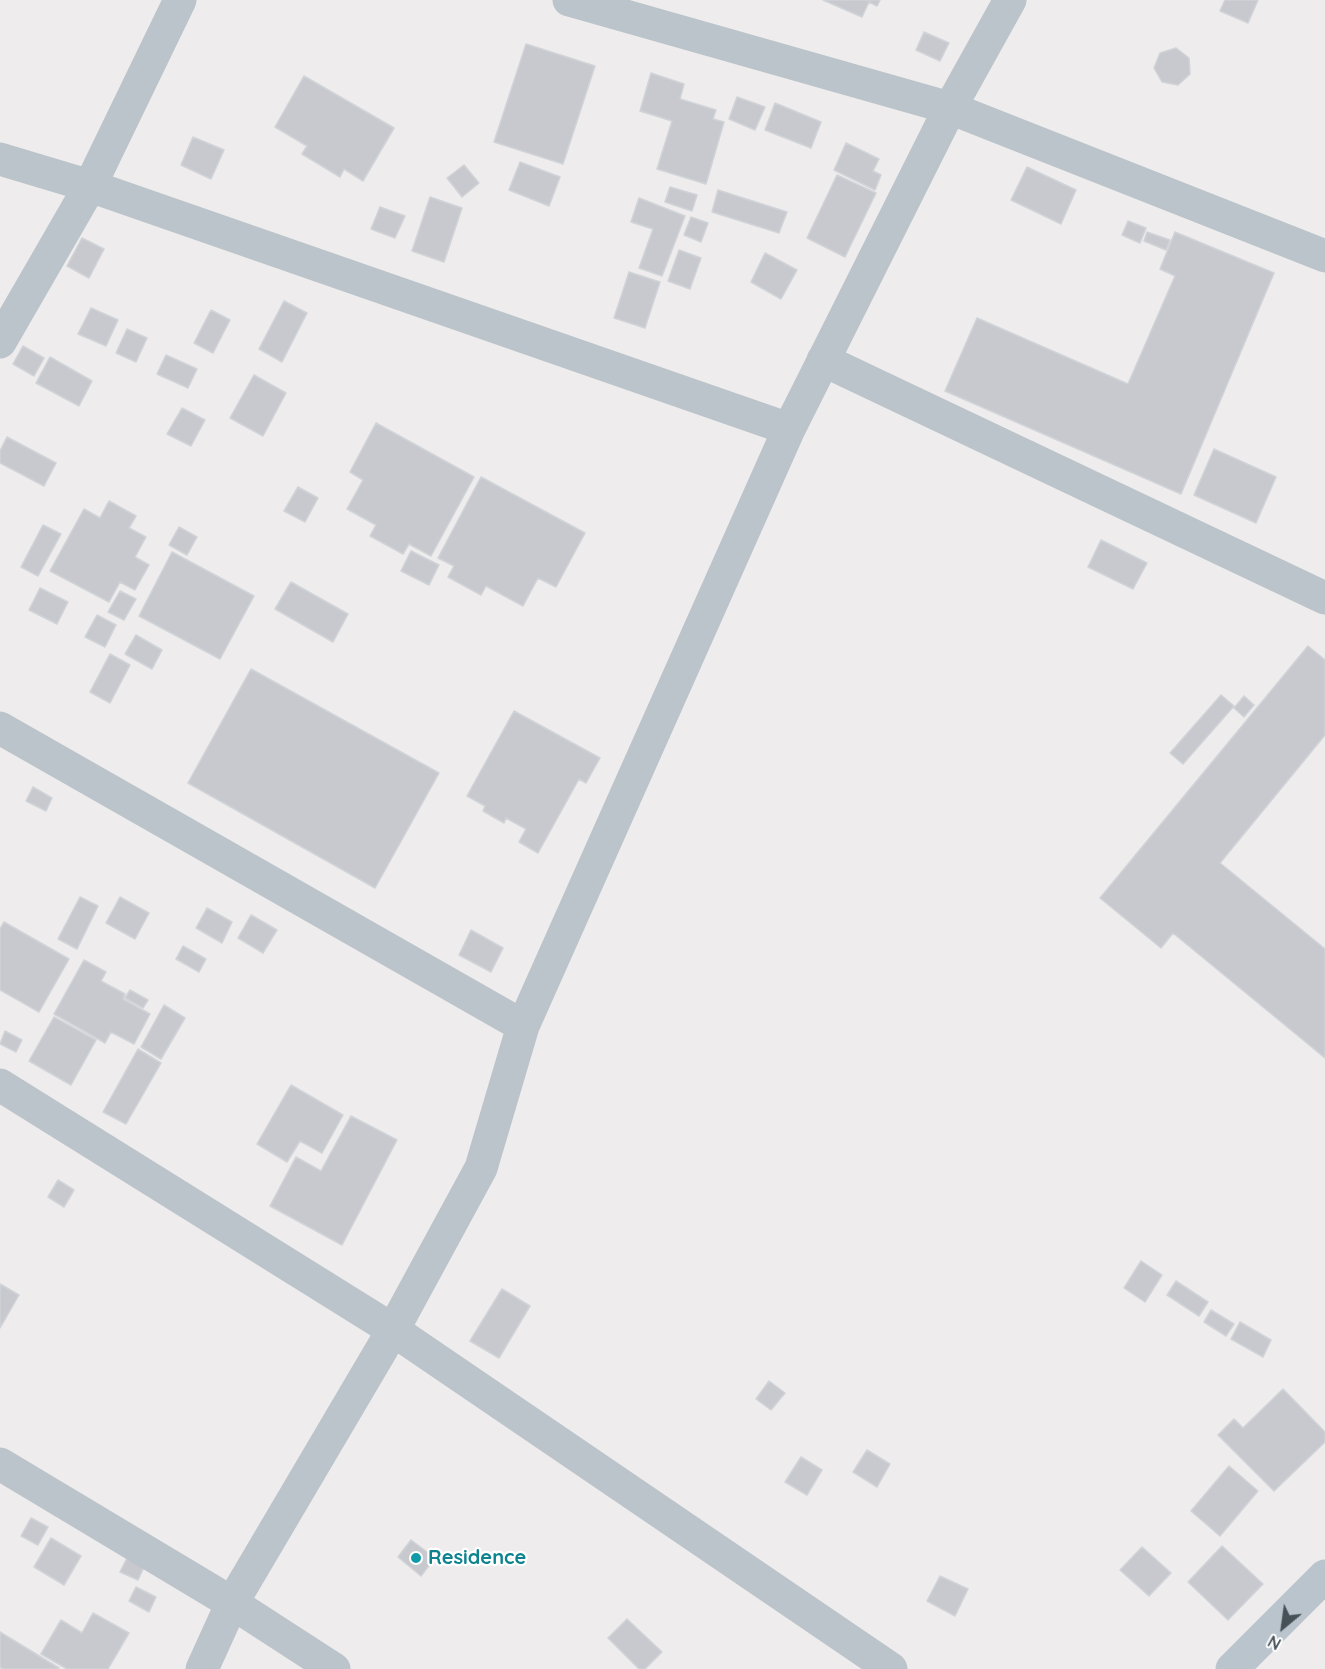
<!DOCTYPE html>
<style>
body{margin:0}
#map{position:relative;width:1325px;height:1669px;overflow:hidden;background:#eeecec;font-family:Quicksand,sans-serif}
canvas{display:block}
.north{position:absolute;left:1253px;top:1597px;width:60px;height:60px;-webkit-text-stroke:4px #fff;paint-order:stroke;rotate:209deg;font-size:16px;font-weight:700;line-height:24px;text-align:center;color:#465057}
.north::after{content:'';display:block;margin:auto;width:21px;height:27px;background:#465057;clip-path:polygon(50% 0,100% 100%,50% 72%,0 100%)}
</style>
<div id="map">
<canvas width="1325" height="1669"></canvas>
<div class="north">N</div>
</div>
<script>
const g = document.querySelector('canvas').getContext('2d');
g.lineJoin = 'round';
function paint(path, color) { g.fillStyle = color; g.fill(path, 'evenodd'); }
const poly = rows => new Path2D(rows.map(r => 'M' + r).join(''));
function strokePath(path, color, width, dash) { g.strokeStyle = color; g.lineWidth = width; g.lineCap = dash ? 'butt' : 'round'; g.setLineDash(dash || []); g.stroke(path); }
function write(font, color, halo, rows, align = 'center') {
  g.font = font + ' Quicksand,sans-serif'; g.lineWidth = 4.5; g.setLineDash([]); g.textBaseline = 'middle'; g.strokeStyle = halo; g.fillStyle = color; for (const [text, x, y, turn = 0] of rows) {
    g.save(); g.translate(x, y); g.rotate((+turn || 0) * Math.PI / 180); g.textAlign = isNaN(turn) ? turn : align; if (halo) g.strokeText(text, 0, 0); g.fillText(text, 0, 0); g.restore();
  }
}
const building = poly([
 [823,0,880,0,877,6,869,2,862,17,823,0],
 [1225,0,1258,0,1248,23,1220,11,1225,0],
 [924,32,949,43,940,61,916,50,924,32],
 [526,44,595,66,563,164,494,142,526,44],
 [1176,48,1189,58,1190,74,1178,85,1162,82,1154,68,1160,53,1176,48],
 [651,73,684,84,680,99,716,110,713,119,724,122,706,184,657,169,672,121,640,111,651,73],
 [304,76,394,128,363,181,344,169,340,177,302,154,307,146,275,127,304,76],
 [737,97,765,107,755,130,729,119,737,97],
 [775,103,821,122,811,148,765,130,775,103],
 [193,137,224,150,211,179,181,165,193,137],
 [846,143,879,159,873,171,881,175,875,190,834,170,846,143],
 [520,162,560,177,549,206,509,190,520,162],
 [464,165,479,183,462,197,447,178,464,165],
 [1027,167,1076,190,1061,224,1011,200,1027,167],
 [837,175,876,193,845,257,807,238,837,175],
 [670,187,697,195,692,211,665,202,670,187],
 [718,190,787,212,779,233,712,212,718,190],
 [430,197,462,208,444,262,412,251,430,197],
 [639,198,685,216,662,276,639,268,653,229,631,222,639,198],
 [380,207,405,216,395,238,371,229,380,207],
 [691,217,708,223,701,242,684,235,691,217],
 [1128,221,1146,228,1140,243,1122,235,1128,221],
 [1147,232,1170,240,1166,250,1144,241,1147,232],
 [1175,232,1274,273,1181,494,945,391,977,318,1128,384,1175,276,1160,269,1175,232],
 [82,238,104,249,89,278,67,266,82,238],
 [679,250,701,258,690,289,668,281,679,250],
 [765,253,797,270,781,299,751,282,765,253],
 [629,272,660,282,645,328,614,318,629,272],
 [284,301,307,313,282,362,259,349,284,301],
 [91,308,118,320,106,346,78,334,91,308],
 [211,310,230,320,213,353,194,343,211,310],
 [127,329,147,338,136,362,116,353,127,329],
 [23,346,44,358,34,376,13,364,23,346],
 [166,355,197,369,188,388,157,374,166,355],
 [50,357,92,381,79,406,36,383,50,357],
 [254,375,286,393,263,436,230,418,254,375],
 [182,408,205,420,191,446,167,434,182,408],
 [376,423,474,477,431,556,409,544,403,554,370,536,376,525,347,509,363,480,350,472,376,423],
 [7,437,56,463,44,486,0,463,0,451,7,437],
 [1214,449,1276,477,1256,523,1194,495,1214,449],
 [481,477,585,533,556,587,538,578,523,606,486,586,481,595,448,577,454,566,438,558,481,477],
 [298,487,318,498,305,522,284,511,298,487],
 [109,501,136,516,129,528,146,537,135,557,149,565,135,590,120,582,109,602,50,571,84,509,100,518,109,501],
 [43,525,61,534,38,576,21,567,43,525],
 [179,527,197,537,187,555,169,545,179,527],
 [1101,540,1147,563,1133,589,1088,567,1101,540],
 [411,551,439,565,429,585,401,571,411,551],
 [172,552,254,596,220,659,139,616,172,552],
 [291,582,348,614,333,642,275,609,291,582],
 [40,588,68,602,57,624,29,610,40,588],
 [120,591,136,599,124,620,108,612,120,591],
 [97,615,116,625,105,647,85,637,97,615],
 [136,635,162,650,152,669,125,654,136,635],
 [1308,646,1325,660,1325,735,1220,863,1325,949,1325,1058,1173,933,1161,948,1100,898,1308,646],
 [110,654,130,665,110,703,90,692,110,654],
 [251,669,439,773,375,888,188,783,251,669],
 [1221,695,1234,706,1183,764,1170,753,1221,695],
 [1244,696,1254,705,1244,717,1234,708,1244,696],
 [514,711,600,758,586,783,579,779,538,853,519,842,526,829,506,818,504,823,483,811,485,806,467,796,514,711],
 [33,787,52,798,46,811,26,801,33,787],
 [80,897,98,906,77,949,58,939,80,897],
 [120,897,149,913,135,939,106,923,120,897],
 [207,908,232,922,222,943,196,928,207,908],
 [251,915,277,930,263,953,238,938,251,915],
 [4,922,69,959,39,1012,0,990,0,929,4,922],
 [471,930,503,948,491,972,459,955,471,930],
 [183,946,206,959,199,972,176,959,183,946],
 [84,960,106,972,101,981,125,994,123,999,150,1014,134,1044,111,1032,105,1043,54,1014,84,960],
 [130,990,148,1000,143,1008,125,998,130,990],
 [164,1005,185,1018,161,1059,141,1047,164,1005],
 [54,1017,96,1040,71,1085,29,1061,54,1017],
 [5,1031,22,1040,16,1052,0,1044,5,1031],
 [138,1049,161,1063,126,1124,103,1112,138,1049],
 [291,1085,343,1115,322,1153,300,1141,287,1162,257,1144,291,1085],
 [351,1116,397,1140,342,1245,270,1206,296,1157,321,1171,351,1116],
 [58,1180,74,1190,64,1207,48,1197,58,1180],
 [1141,1261,1162,1275,1145,1302,1124,1288,1141,1261],
 [1176,1281,1208,1302,1199,1316,1167,1295,1176,1281],
 [0,1284,19,1295,0,1328,0,1284],
 [502,1289,530,1306,499,1358,470,1341,502,1289],
 [1211,1310,1234,1324,1226,1336,1204,1322,1211,1310],
 [1240,1322,1271,1340,1263,1357,1231,1339,1240,1322],
 [769,1381,785,1393,771,1410,756,1399,769,1381],
 [1283,1389,1325,1432,1325,1442,1274,1491,1218,1435,1234,1419,1243,1428,1283,1389],
 [867,1450,890,1464,877,1487,853,1472,867,1450],
 [801,1457,822,1470,807,1495,785,1482,801,1457],
 [1229,1466,1258,1491,1220,1536,1191,1511,1229,1466],
 [31,1518,48,1527,38,1545,21,1536,31,1518],
 [51,1538,81,1556,64,1585,34,1567,51,1538],
 [411,1540,435,1558,421,1576,398,1557,411,1540],
 [1222,1546,1263,1584,1228,1620,1188,1582,1222,1546],
 [1142,1547,1171,1573,1149,1596,1120,1570,1142,1547],
 [127,1558,144,1567,138,1580,120,1572,127,1558],
 [940,1576,968,1589,955,1616,927,1601,940,1576],
 [136,1587,156,1597,149,1612,129,1601,136,1587],
 [93,1613,129,1633,108,1669,67,1669,41,1654,61,1620,82,1633,93,1613],
 [627,1619,662,1652,645,1669,639,1669,608,1638,627,1619],
 [0,1632,59,1668,58,1669,3,1669,0,1667,0,1632]
]);
const street = poly([
 [569,0,950,108,1325,256],
 [0,159,90,186,789,429],
 [0,342,90,186,180,0],
 [823,360,1325,598],
 [0,728,523,1026],
 [0,1085,393,1330,891,1669],
 [0,1464,232,1603,334,1669],
 [202,1669,232,1603,393,1330,481,1168,523,1026,789,429,950,108,1010,0]
]);
const secondary = poly([
 [1232,1669,1325,1576]
]);
const markers = [
 [416,1558,6,"#0f9aa8"]
];
const cultureNames = [
 ["Residence",428,1558]
];
paint(building, '#c7c9ce');
strokePath(building, '#d0d3d7', 1.5);
strokePath(street, '#bbc4ca', 33);
strokePath(secondary, '#b9c4cc', 33);
for (const [x, y, r, color] of markers) { const dot = new Path2D(); dot.arc(x, y, r, 0, 2 * Math.PI); g.fillStyle = color; g.fill(dot); strokePath(dot, '#fff', 2); }
write('bold 20px', '#0d838f', '#fff', cultureNames, 'left');
</script>
